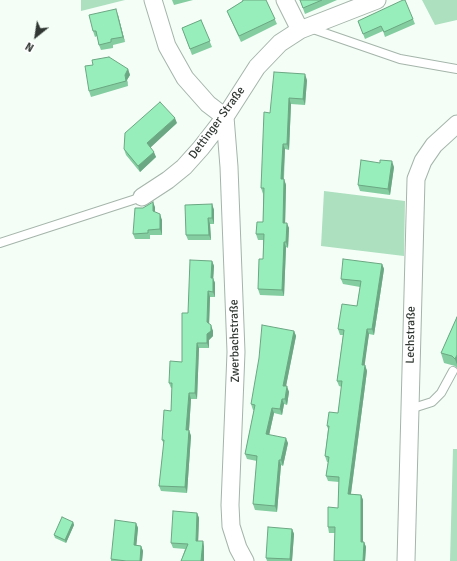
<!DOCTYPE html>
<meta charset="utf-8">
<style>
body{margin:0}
#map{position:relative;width:457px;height:561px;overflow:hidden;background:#f4fef7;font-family:Signika,sans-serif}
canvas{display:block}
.north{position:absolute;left:16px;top:16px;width:40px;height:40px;-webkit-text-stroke:3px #fff;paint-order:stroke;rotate:210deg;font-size:11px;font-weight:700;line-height:16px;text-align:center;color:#313833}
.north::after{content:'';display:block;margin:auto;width:14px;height:18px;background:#313833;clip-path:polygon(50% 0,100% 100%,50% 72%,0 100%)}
</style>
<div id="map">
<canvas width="457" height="561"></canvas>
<div class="north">N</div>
</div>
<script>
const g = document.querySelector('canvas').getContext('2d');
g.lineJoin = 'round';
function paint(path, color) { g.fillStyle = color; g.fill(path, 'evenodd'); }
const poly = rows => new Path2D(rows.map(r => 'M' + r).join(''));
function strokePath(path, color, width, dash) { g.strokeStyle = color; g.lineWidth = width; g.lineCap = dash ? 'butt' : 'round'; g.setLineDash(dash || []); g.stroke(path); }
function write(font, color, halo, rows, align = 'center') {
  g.font = font + ' Signika,sans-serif'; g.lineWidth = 3.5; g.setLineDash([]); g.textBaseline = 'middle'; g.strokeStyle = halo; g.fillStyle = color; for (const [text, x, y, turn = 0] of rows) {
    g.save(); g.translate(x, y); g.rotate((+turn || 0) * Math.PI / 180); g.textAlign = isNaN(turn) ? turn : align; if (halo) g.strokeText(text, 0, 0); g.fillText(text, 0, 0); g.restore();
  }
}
const green = poly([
 [81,0,125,0,81,11],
 [422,0,457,0,457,20,435,25],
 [324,191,405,201,404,256,321,246],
 [453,449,457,449,457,561,450,561]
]);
const service = poly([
 [310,28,400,59,457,69],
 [0,243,142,197],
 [410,409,432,402,441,393,453,371]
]);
const minor = poly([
 [153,0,167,46,185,78,208,104,225,117,229,167,236,352,230,505,231,526,238,548,245,561],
 [285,0,300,30],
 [142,197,168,180,184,167,201,148,225,117,257,67,280,43,300,30,377,0],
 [406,561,416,179,423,161,434,145,457,124]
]);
const wall = poly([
 [172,0,193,0,174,5],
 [242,0,266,0,277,24,241,42,229,16,227,11,243,1],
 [300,0,337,0,305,14],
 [118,15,125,42,113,45,113,48,101,50,99,45,97,36,95,37,93,31],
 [413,19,415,24,385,37,383,31,365,39,358,21],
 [201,20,212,47,192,55,182,28],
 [128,69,130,75,127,80,128,86,91,97,89,91],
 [307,80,305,105,291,104,289,150,285,149,284,179,286,185,285,223,289,228,288,248,286,247,284,296,260,295,258,289,263,259,263,240,258,240,256,234,263,222,263,194,261,188,270,113],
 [177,123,150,147,156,157,140,172,126,155,124,149],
 [394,167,390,195,360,191,358,185],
 [212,204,214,210,214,224,210,224,211,240,188,240,186,235],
 [155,207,155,212,162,220,162,235,150,235,150,239,135,239,133,234,143,208],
 [212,261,214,266,213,278,215,283,215,297,210,297,209,324,213,331,213,336,209,340,209,348,199,348,197,399,191,399,189,430,191,436,187,493,161,491,159,486,164,444,162,440,171,411,172,388,171,388,169,383,182,362,188,313],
 [382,264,384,269,374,335,369,334,364,365,365,365,367,371,351,494,361,495,363,500,363,542,364,542,366,547,365,561,334,561,335,533,329,533,328,527,338,508,339,482,328,481,326,476,328,462,327,462,325,456,328,429,327,426,338,413,342,387,339,386,337,381,343,335,340,335,338,329,357,306,360,287,343,284,341,279],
 [457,317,457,368,455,366,444,363,441,353],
 [294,331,296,336,286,386,289,392,287,405,284,404,282,415,274,413,269,435,288,443,283,466,281,465,277,512,255,510,253,504,257,461,247,459,245,454,254,410,253,410,251,404],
 [197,513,199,518,198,541,203,541,204,547,204,561,181,561,185,549,173,548,171,543],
 [73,522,74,525,66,543,55,538,54,535],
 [136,523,138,528,136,545,141,546,143,551,142,561,111,561,111,559],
 [292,529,294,534,292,561,267,561,266,558]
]);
const shadedWall = poly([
 [116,9,118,15,125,42,123,37],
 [128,69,130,75,127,80,128,86,125,75],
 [305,74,307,80,305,105,303,99],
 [289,98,291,104,289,150,287,144],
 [175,118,177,123,149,149,147,143],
 [283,144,285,149,283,184,281,179],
 [154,152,156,157,140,172,138,166],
 [392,161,394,167,390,195,388,189],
 [284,179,286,185,285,228,283,223],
 [153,202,155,207,155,216,153,211],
 [212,204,214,210,214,224,212,218],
 [160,214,162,220,162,235,160,229],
 [208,218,210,224,211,240,209,235],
 [287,223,289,228,288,248,286,242],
 [284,242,286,247,284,296,282,290],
 [212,261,214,266,213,283,211,278],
 [382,264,384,269,374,335,372,329],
 [213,278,215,283,215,297,213,292],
 [208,291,210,297,209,327,207,322],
 [211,325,213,331,213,336,209,340,209,348,207,343,207,334],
 [367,329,369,334,364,370,362,365],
 [294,331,296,336,285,391,283,386],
 [197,343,199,348,197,399,195,393],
 [457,355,457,365,455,359],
 [365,365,367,371,350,500,348,494],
 [287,386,289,392,287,405,285,399],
 [189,393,191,399,189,430,191,436,187,493,185,487,186,430],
 [282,399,284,404,282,415,280,409],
 [272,408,274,413,268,440,266,434],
 [286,438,288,443,283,466,281,460],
 [279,460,281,465,277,512,275,506],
 [361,495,363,500,363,547,361,542],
 [197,513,199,518,198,546,196,541],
 [73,522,74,525,66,543,65,540],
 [136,523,138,528,136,550,134,545],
 [292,529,294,534,292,561,290,561,290,559],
 [203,541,204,547,204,561,201,561],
 [364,542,366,547,365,561,363,561],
 [141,546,143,551,142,561,140,561]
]);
const building = poly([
 [243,0,266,0,275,19,239,36,227,11,243,1,243,0],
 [300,0,322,0,303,8,300,0],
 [403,0,405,0,413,19,384,32,381,26,363,34,358,21,403,0],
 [116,9,123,37,111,39,111,42,99,45,96,31,93,31,89,15,116,9],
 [201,20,210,41,190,49,182,28,201,20],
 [109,57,128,69,125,75,126,81,89,91,85,66,93,65,92,60,109,57],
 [274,72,305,74,303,99,289,98,287,144,283,144,281,179,284,179,283,223,287,223,286,242,284,242,282,290,258,289,259,259,263,259,264,234,256,234,257,222,263,222,264,188,261,188,264,112,270,113,274,72],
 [160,102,175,118,147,143,154,152,138,166,124,149,125,133,160,102],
 [361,160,380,163,380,160,392,161,388,189,358,185,361,160],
 [153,202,153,211,160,214,160,229,148,230,148,233,133,234,135,208,143,208,153,202],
 [212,204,212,218,208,218,209,235,186,235,185,205,212,204],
 [343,259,382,264,372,329,367,329,362,365,365,365,348,494,361,495,361,542,364,542,363,561,334,561,335,527,328,527,328,507,338,508,339,477,326,476,329,457,325,456,329,426,327,426,329,412,338,413,342,381,337,381,344,330,338,329,342,304,357,306,361,281,341,279,343,259],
 [190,260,212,261,211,278,213,278,213,292,208,291,207,322,211,325,211,331,207,334,207,343,197,343,195,393,189,393,186,430,189,430,185,487,159,486,164,440,162,440,164,410,171,411,172,383,169,383,170,361,182,362,182,313,188,313,190,260],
 [457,317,457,355,455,359,452,356,441,353,457,317],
 [262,325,294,331,283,386,287,386,285,399,282,399,280,409,272,408,266,434,286,438,281,460,279,460,275,506,253,504,257,456,245,454,255,405,251,404,259,358,262,325],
 [173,511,197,513,196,541,203,541,201,561,181,561,188,544,171,543,173,511],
 [62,517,73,522,65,540,54,535,62,517],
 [115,520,136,523,134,545,141,546,140,561,126,561,111,559,115,520],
 [268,527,292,529,290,559,266,558,268,527]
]);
const streetNames = [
 ["Dettinger Straße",217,123,-54],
 ["Lechstraße",411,335,-89],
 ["Zwerbachstraße",235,341,-91]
];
paint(green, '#ace0bf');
strokePath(service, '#a4b5aa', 10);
strokePath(minor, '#a4b5aa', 19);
strokePath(service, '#fff', 8);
strokePath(minor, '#fff', 17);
paint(wall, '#83cda0');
paint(shadedWall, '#6aa782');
paint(building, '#98eeba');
strokePath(building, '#6aa782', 1);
write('12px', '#313833', '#fff', streetNames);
</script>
